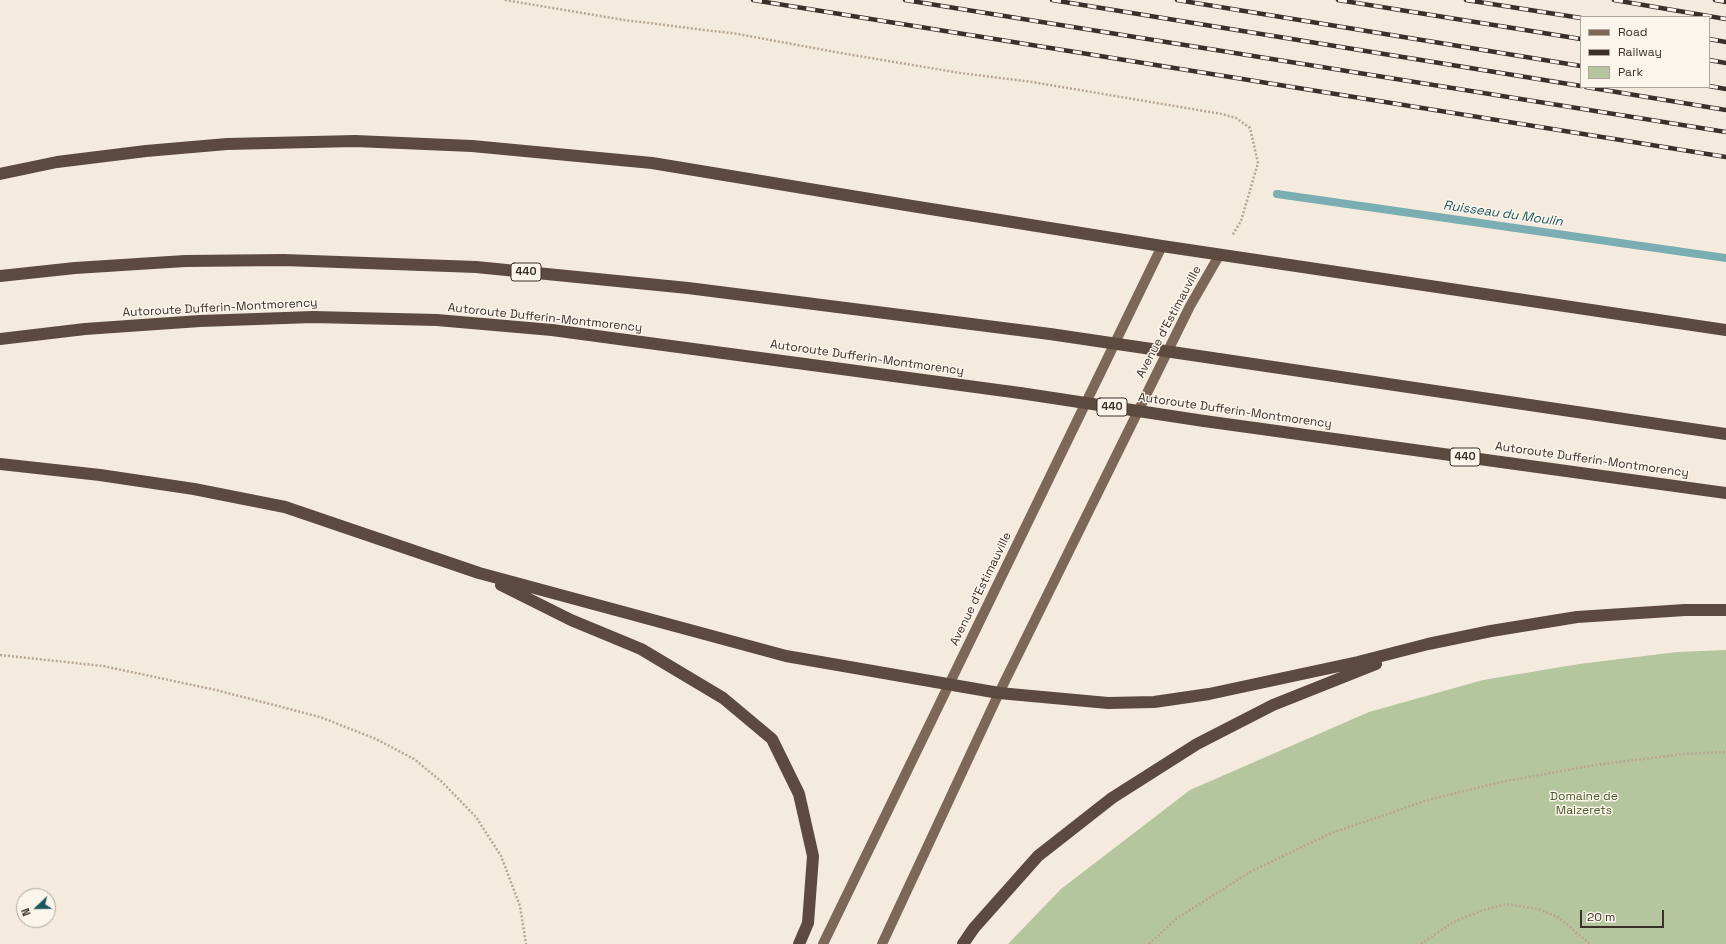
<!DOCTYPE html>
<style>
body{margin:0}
#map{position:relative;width:1726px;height:944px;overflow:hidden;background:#f4ebde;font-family:"Space Grotesk",sans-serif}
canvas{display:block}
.legend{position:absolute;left:1580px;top:16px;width:130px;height:72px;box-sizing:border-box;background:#fbf5eb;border:1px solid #aea69d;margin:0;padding:5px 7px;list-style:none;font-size:12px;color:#3a2f29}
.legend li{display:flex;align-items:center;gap:8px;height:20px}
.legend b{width:20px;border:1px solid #aea69d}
.north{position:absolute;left:16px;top:888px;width:40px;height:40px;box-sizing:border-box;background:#fbf5eb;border:1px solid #aea69d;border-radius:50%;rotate:248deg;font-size:11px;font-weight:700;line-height:16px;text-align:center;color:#3a2f29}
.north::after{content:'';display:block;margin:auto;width:14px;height:18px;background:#1c575f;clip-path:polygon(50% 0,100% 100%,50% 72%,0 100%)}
.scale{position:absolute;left:1580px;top:910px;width:84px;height:18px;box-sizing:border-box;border:2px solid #3a2f29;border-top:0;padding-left:5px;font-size:12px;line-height:14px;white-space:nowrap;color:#3a2f29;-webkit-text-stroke:3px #fbf5eb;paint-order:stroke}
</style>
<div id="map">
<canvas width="1726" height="944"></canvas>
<ul class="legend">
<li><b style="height:5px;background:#7d6759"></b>Road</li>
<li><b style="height:5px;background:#3a2f29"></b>Railway</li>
<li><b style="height:11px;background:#b5c59d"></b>Park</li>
</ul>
<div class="north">N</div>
<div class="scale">20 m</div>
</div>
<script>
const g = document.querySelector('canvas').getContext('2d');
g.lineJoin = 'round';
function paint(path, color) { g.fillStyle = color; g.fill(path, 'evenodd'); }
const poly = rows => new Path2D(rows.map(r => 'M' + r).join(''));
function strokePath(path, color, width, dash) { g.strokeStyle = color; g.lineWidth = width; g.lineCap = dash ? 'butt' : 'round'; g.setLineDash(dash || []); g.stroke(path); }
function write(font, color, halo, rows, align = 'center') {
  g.font = font + ' "Space Grotesk",sans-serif'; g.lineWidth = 3; g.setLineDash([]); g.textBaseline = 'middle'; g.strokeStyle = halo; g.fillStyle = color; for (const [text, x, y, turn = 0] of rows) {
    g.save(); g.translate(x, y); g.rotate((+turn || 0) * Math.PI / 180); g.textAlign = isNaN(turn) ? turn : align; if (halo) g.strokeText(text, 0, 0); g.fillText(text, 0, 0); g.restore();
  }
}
const green = poly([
 [1726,650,1726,944,1008,944,1061,889,1190,790,1369,712,1483,680,1579,664,1677,652]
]);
const stream = poly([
 [1277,194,1726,258]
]);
const path = poly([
 [505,0,624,20,738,34,835,52,960,73,1032,82,1222,114,1236,118,1250,128,1258,163,1241,221,1232,236],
 [0,655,103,666,216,690,320,717,376,739,414,759,442,782,476,817,501,856,520,906,526,944],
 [1149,944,1176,919,1250,872,1329,834,1428,800,1501,782,1595,765,1683,754,1726,752],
 [1421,944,1453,922,1481,911,1506,904,1538,909,1558,917,1590,944]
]);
const major = poly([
 [823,944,1162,246],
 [882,944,999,693,1190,306,1220,254]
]);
const highway = poly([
 [0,174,57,162,146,151,227,144,355,141,472,146,652,163,912,206,1162,246,1726,330],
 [0,276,75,268,185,261,284,260,476,267,688,288,1050,334],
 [0,339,85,329,200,321,313,317,437,320,552,330,1020,393],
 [1219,359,1726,434],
 [1204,421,1726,493],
 [0,464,100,475,194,489,285,507,479,573,786,656,999,693,1108,703,1154,702,1209,694,1358,662,1428,644,1491,631,1577,617,1685,610,1726,610],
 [501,585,571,620,641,649,723,698,772,739,799,794,813,856,808,923,799,944],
 [963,944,974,928,1038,856,1112,798,1197,744,1273,705,1376,664]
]);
const rail = poly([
 [753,0,1726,157],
 [905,0,1726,132],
 [1052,0,1581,86],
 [1177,0,1581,66],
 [1338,0,1581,39],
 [1466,0,1581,18],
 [1614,0,1726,19],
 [1715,0,1726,2],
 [1709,39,1726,42],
 [1709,60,1726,63],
 [1709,86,1726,89],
 [1586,87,1726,110]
]);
const highwayBridge = poly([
 [1050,334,1219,359],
 [1020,393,1204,421]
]);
const shields = [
 [526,272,30],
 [1112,407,30],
 [1465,457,30]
];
const shieldNames = [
 ["440",526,272],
 ["440",1112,407],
 ["440",1465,457]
];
const streetNames = [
 ["Autoroute Dufferin-Montmorency",220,308,-3],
 ["Autoroute Dufferin-Montmorency",545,318,6],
 ["Avenue d'Estimauville",1169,322,-62],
 ["Autoroute Dufferin-Montmorency",867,358,8],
 ["Autoroute Dufferin-Montmorency",1235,411,8],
 ["Autoroute Dufferin-Montmorency",1592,460,8],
 ["Avenue d'Estimauville",981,589,-64]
];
const parkNames = [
 ["Domaine de",1584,797],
 ["Maizerets",1584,811]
];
const waterNames = [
 ["Ruisseau du Moulin",1503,214,8]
];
paint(green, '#b5c59d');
strokePath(stream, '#7baeb3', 8);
strokePath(path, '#b9a593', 2.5, [2, 2]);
strokePath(major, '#7d6759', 10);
strokePath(highway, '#5c4a40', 12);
strokePath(rail, '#3a2f29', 4.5);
strokePath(rail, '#fbf5eb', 3, [9]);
strokePath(highwayBridge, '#5c4a40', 12);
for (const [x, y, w] of shields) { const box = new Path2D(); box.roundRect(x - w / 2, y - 9, w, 18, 3); g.fillStyle = '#fbf5eb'; g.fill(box); strokePath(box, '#3a2f29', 1); }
write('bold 11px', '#3a2f29', null, shieldNames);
write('12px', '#3a2f29', '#fbf5eb', streetNames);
write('12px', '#475a2b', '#fbf5eb', parkNames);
write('italic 13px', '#1c575f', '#fbf5eb', waterNames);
</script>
